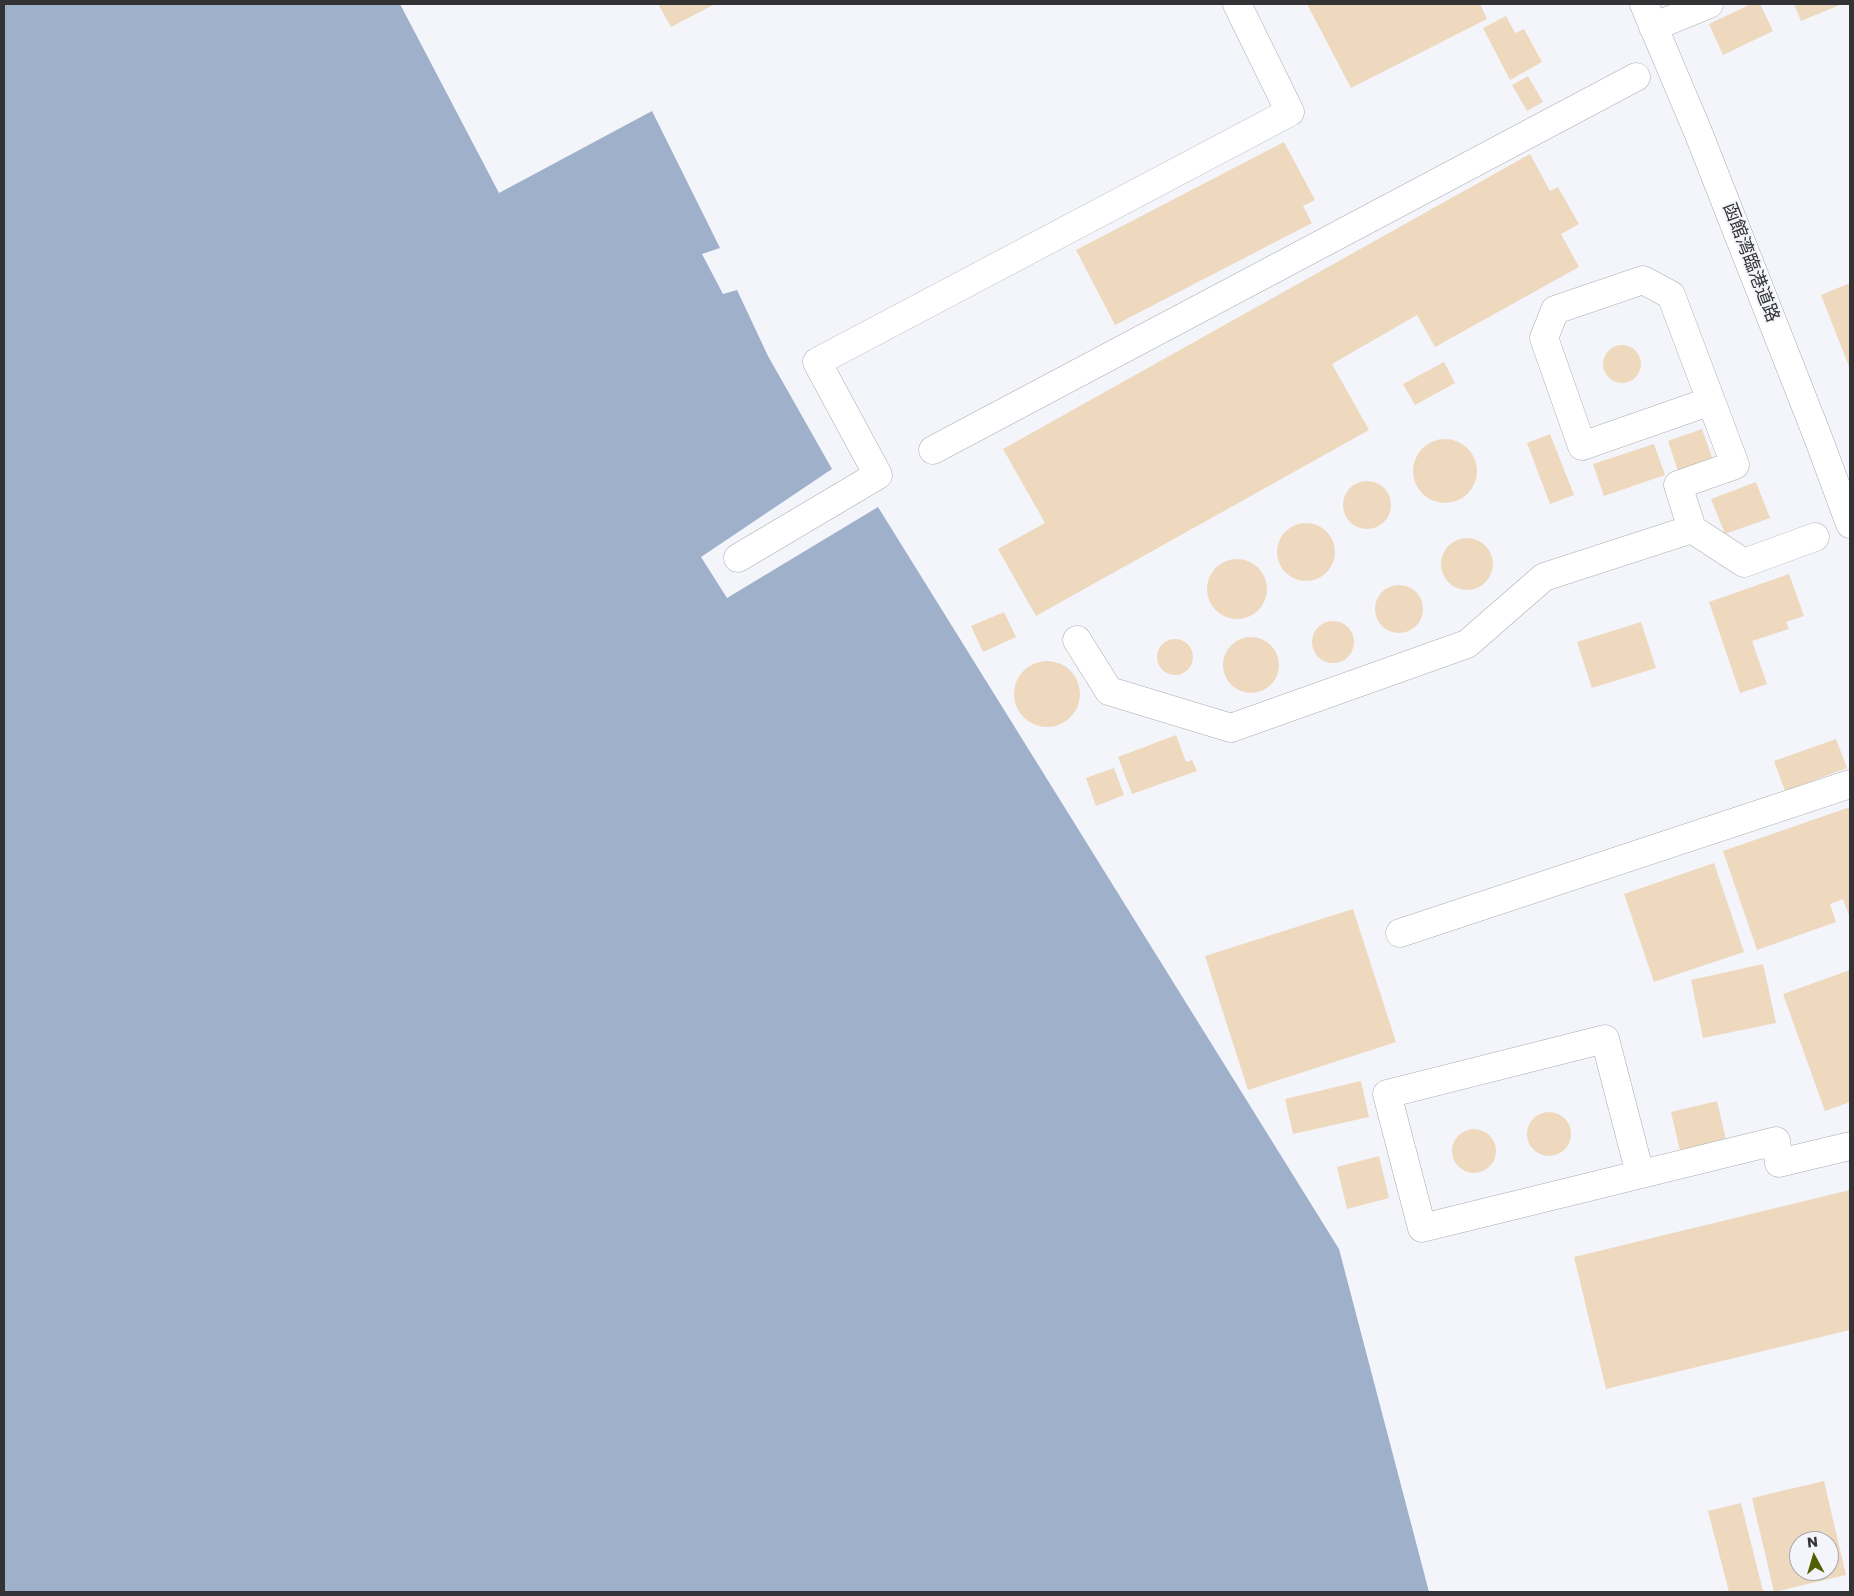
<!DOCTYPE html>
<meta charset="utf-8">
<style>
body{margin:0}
#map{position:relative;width:1854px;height:1596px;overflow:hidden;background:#f3f5fb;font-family:Poppins,sans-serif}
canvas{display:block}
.frame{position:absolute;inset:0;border:5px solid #333336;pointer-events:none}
.north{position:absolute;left:1789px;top:1531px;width:50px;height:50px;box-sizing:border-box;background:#f3f5fb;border:1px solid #a6a7ac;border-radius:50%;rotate:354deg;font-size:14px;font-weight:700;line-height:20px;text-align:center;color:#333336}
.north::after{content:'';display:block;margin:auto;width:18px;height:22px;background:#525f00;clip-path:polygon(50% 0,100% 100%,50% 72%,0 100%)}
</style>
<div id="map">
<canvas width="1854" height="1596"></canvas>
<div class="frame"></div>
<div class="north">N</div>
</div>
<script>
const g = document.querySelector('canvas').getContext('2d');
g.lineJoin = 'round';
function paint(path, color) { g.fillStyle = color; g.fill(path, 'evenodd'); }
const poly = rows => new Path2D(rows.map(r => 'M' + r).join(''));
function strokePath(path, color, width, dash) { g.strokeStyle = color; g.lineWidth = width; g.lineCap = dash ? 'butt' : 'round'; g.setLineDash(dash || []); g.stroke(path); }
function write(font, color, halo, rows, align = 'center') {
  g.font = font + ' Poppins,"Noto Sans JP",sans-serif'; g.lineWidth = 4; g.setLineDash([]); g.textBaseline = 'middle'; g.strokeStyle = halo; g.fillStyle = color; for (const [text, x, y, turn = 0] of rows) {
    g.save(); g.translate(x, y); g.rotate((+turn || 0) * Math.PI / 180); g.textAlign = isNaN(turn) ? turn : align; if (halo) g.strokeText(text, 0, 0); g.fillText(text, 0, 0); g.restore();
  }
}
const water = poly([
 [4,4,400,4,499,193,652,111,720,248,702,254,723,294,737,290,768,356,832,469,701,557,727,598,878,507,1339,1249,1429,1592,4,1592]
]);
const building = poly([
 [658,4,715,4,671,27],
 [1307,4,1480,4,1487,19,1351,88],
 [1751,4,1760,4,1773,31,1723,55,1709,24],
 [1794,4,1842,4,1801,21],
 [1506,16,1515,33,1524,29,1542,62,1510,80,1483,28],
 [1528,76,1543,102,1527,111,1512,85],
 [1284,142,1315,200,1303,206,1312,223,1115,325,1076,250],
 [1530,154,1550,191,1558,187,1579,224,1561,234,1579,267,1435,347,1417,315,1332,364,1369,430,1036,616,998,549,1045,523,1003,449],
 [1850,283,1850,369,1821,295],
 '1603 364a19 19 0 1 1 38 0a19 19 0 1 1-38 0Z',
 [1444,362,1455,383,1415,405,1403,384],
 [1702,429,1713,460,1678,471,1668,441],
 [1550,434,1574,495,1550,504,1527,443],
 '1413 471a32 32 0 1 1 64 0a32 32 0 1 1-64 0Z',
 [1654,444,1665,475,1604,496,1593,464],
 '1343 505a24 24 0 1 1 48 0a24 24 0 1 1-48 0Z',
 [1756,482,1770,518,1725,534,1711,499],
 '1277 552a29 29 0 1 1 58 0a29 29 0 1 1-58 0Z',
 '1441 564a26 26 0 1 1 52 0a26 26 0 1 1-52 0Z',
 '1207 589a30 30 0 1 1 60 0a30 30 0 1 1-60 0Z',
 [1789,574,1804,616,1786,622,1789,629,1752,641,1767,684,1740,693,1709,602],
 '1375 609a24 24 0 1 1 48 0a24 24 0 1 1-48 0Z',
 [1004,612,1016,637,983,652,971,626],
 '1312 642a21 21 0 1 1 42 0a21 21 0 1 1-42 0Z',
 [1641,622,1656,668,1592,688,1577,642],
 '1223 665a28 28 0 1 1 56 0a28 28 0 1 1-56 0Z',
 '1157 657a18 18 0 1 1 36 0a18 18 0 1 1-36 0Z',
 '1014 694a33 33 0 1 1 66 0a33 33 0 1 1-66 0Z',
 [1176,735,1186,762,1192,760,1197,771,1132,794,1118,757],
 [1836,739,1847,768,1785,791,1774,761],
 [1114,768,1124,795,1096,806,1086,778],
 [1850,807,1850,918,1843,899,1830,904,1836,922,1757,950,1723,851],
 [1714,863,1744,952,1654,982,1624,894],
 [1353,909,1396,1042,1248,1090,1205,956],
 [1763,964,1776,1023,1703,1038,1691,980],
 [1850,970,1850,1102,1825,1111,1783,994],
 [1361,1081,1369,1117,1293,1134,1285,1099],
 [1717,1101,1726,1139,1680,1151,1671,1112],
 '1527 1134a22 22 0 1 1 44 0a22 22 0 1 1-44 0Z',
 '1452 1151a22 22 0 1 1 44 0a22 22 0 1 1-44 0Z',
 [1379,1156,1389,1198,1347,1209,1337,1167],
 [1850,1190,1850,1330,1606,1389,1574,1257],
 [1824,1481,1846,1575,1774,1592,1752,1498],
 [1799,1541,1829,1541,1829,1571,1799,1571],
 [1741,1503,1763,1591,1758,1592,1729,1592,1708,1511]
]);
const minor = poly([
 [1644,4,1698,132,1819,440,1850,524],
 [1653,27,1709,4],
 [1711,401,1582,446,1544,338,1555,310,1643,280,1671,295,1711,401,1735,465,1678,485,1692,529,1744,563,1815,537],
 [933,450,1636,77],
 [738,558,878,475,817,362,1290,112,1237,4],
 [1077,640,1109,691,1231,728,1467,644,1544,577,1692,529],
 [1400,933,1850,784],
 [1640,1174,1605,1039,1387,1094,1422,1228,1776,1141,1779,1163,1850,1146]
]);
const streetNames = [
 ["函館湾臨港道路",1750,263,69]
];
paint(water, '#9fb0cb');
paint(building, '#eed9be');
strokePath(minor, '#aaacb2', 29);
strokePath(minor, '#fff', 28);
write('18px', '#333336', '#f3f5fb', streetNames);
</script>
